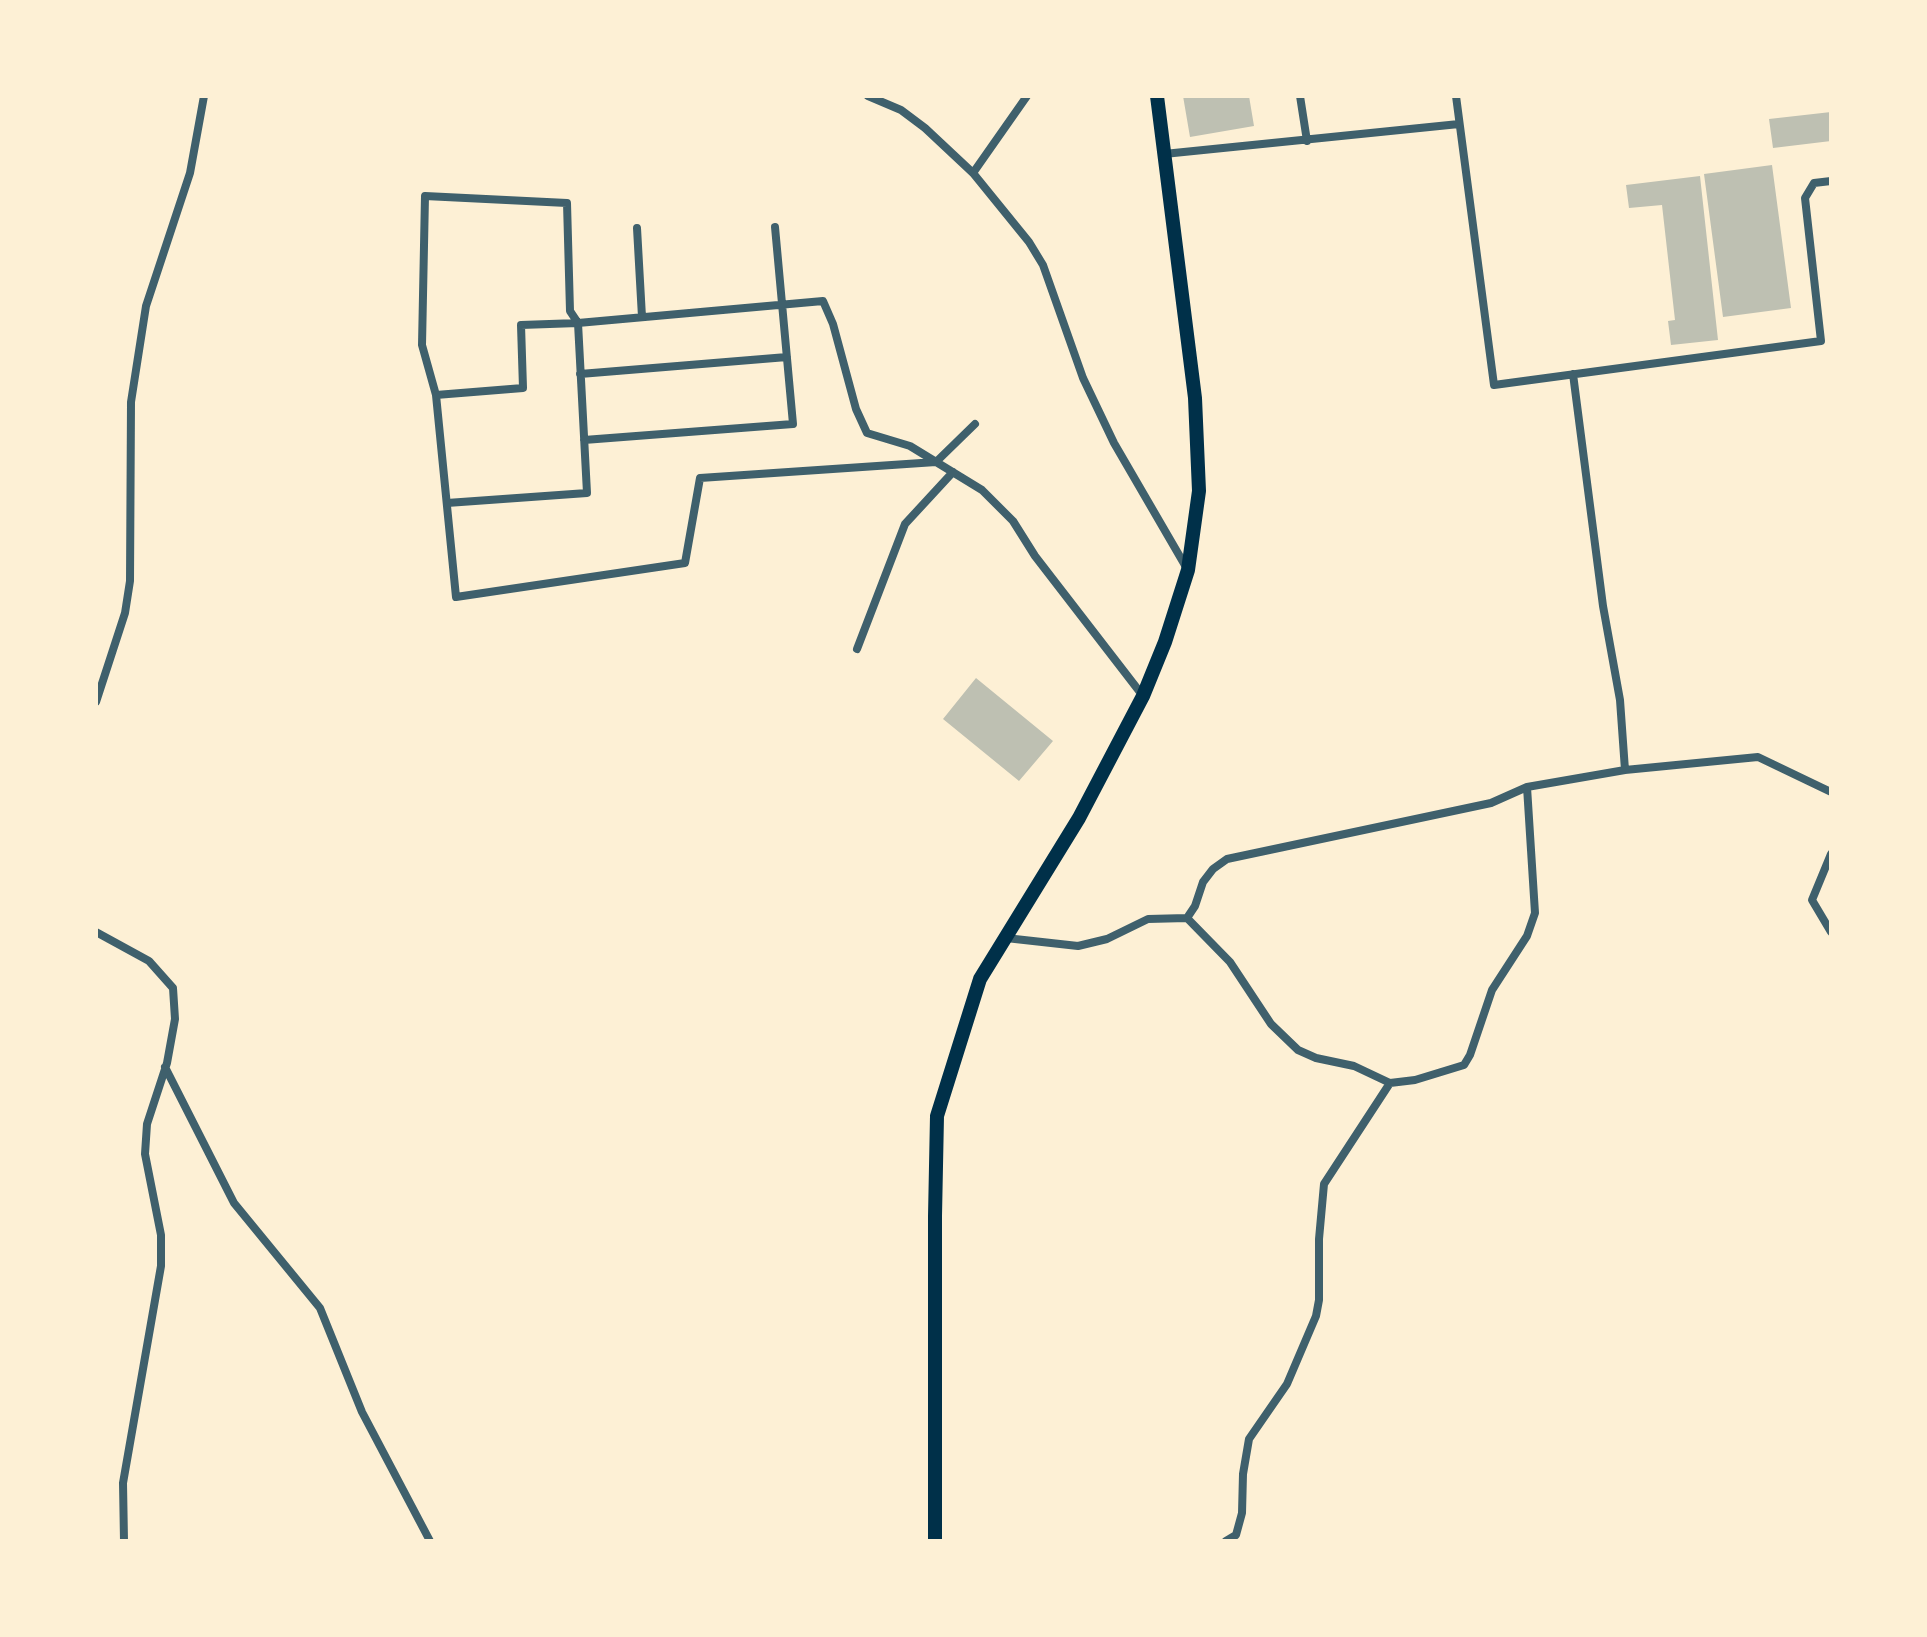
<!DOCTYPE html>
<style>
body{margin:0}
#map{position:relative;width:1927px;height:1637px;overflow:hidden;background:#fdf0d5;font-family:Barlow,sans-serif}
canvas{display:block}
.frame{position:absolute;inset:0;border:98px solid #fdf0d5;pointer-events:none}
</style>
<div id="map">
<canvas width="1927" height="1637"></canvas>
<div class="frame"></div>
</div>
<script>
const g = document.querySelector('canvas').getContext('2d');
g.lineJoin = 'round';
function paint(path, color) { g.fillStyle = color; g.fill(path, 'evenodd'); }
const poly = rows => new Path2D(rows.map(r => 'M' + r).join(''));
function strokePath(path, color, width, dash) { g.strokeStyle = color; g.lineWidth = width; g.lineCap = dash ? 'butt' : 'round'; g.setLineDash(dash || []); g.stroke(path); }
const building = poly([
 [1183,96,1249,96,1254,126,1190,137],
 [1831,112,1831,141,1773,148,1769,119],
 [1772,165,1791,308,1723,317,1704,174],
 [1700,176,1718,340,1671,345,1668,321,1675,320,1662,205,1629,208,1626,185],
 [976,678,1053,741,1019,781,943,719]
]);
const minor = poly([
 [868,96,901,110,925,128,973,173,1029,242,1043,265,1083,378,1114,443,1186,567],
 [1300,96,1307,141],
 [1456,96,1494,385,1821,341,1805,198,1814,183,1831,181],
 [1164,154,1459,124],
 [973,173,1027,96],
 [637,228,642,317],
 [580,374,787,357],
 [1573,374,1603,606,1620,700,1625,770],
 [436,395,523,388,521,325,578,323,823,301,833,324,856,409,867,433,910,446,982,490,1013,521,1035,556,1143,696],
 [584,440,793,424,775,227],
 [447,503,587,493,578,323,570,311,567,203,425,196,422,345,436,395,456,597,685,563,700,478,936,462,975,424],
 [857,649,905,524,953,472],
 [96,702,125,613,130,581,131,402,146,306,190,173,204,96],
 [1831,854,1812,900,1831,932],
 [1187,918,1195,906,1203,882,1213,869,1227,859,1491,803,1527,787,1625,770,1758,757,1831,792],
 [96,932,149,961,173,988,175,1019,167,1063,147,1124,145,1154,161,1235,161,1266,123,1483,124,1541],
 [1006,938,1078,946,1107,939,1148,919,1187,918,1230,962,1271,1024,1298,1050,1316,1058,1354,1066,1390,1083],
 [165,1067,234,1203,320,1308,362,1412,430,1541],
 [1226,1541,1236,1535,1242,1513,1243,1474,1249,1439,1287,1384,1316,1316,1319,1300,1319,1239,1324,1184,1390,1083,1415,1080,1464,1065,1470,1055,1492,990,1527,936,1535,913,1527,787]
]);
const primary = poly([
 [935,1541,935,1216,937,1116,980,979,1079,818,1143,696,1165,642,1188,570,1199,491,1195,398,1157,96]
]);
paint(building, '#bec0b2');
strokePath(minor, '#3f606c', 8);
strokePath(primary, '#003049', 14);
</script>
